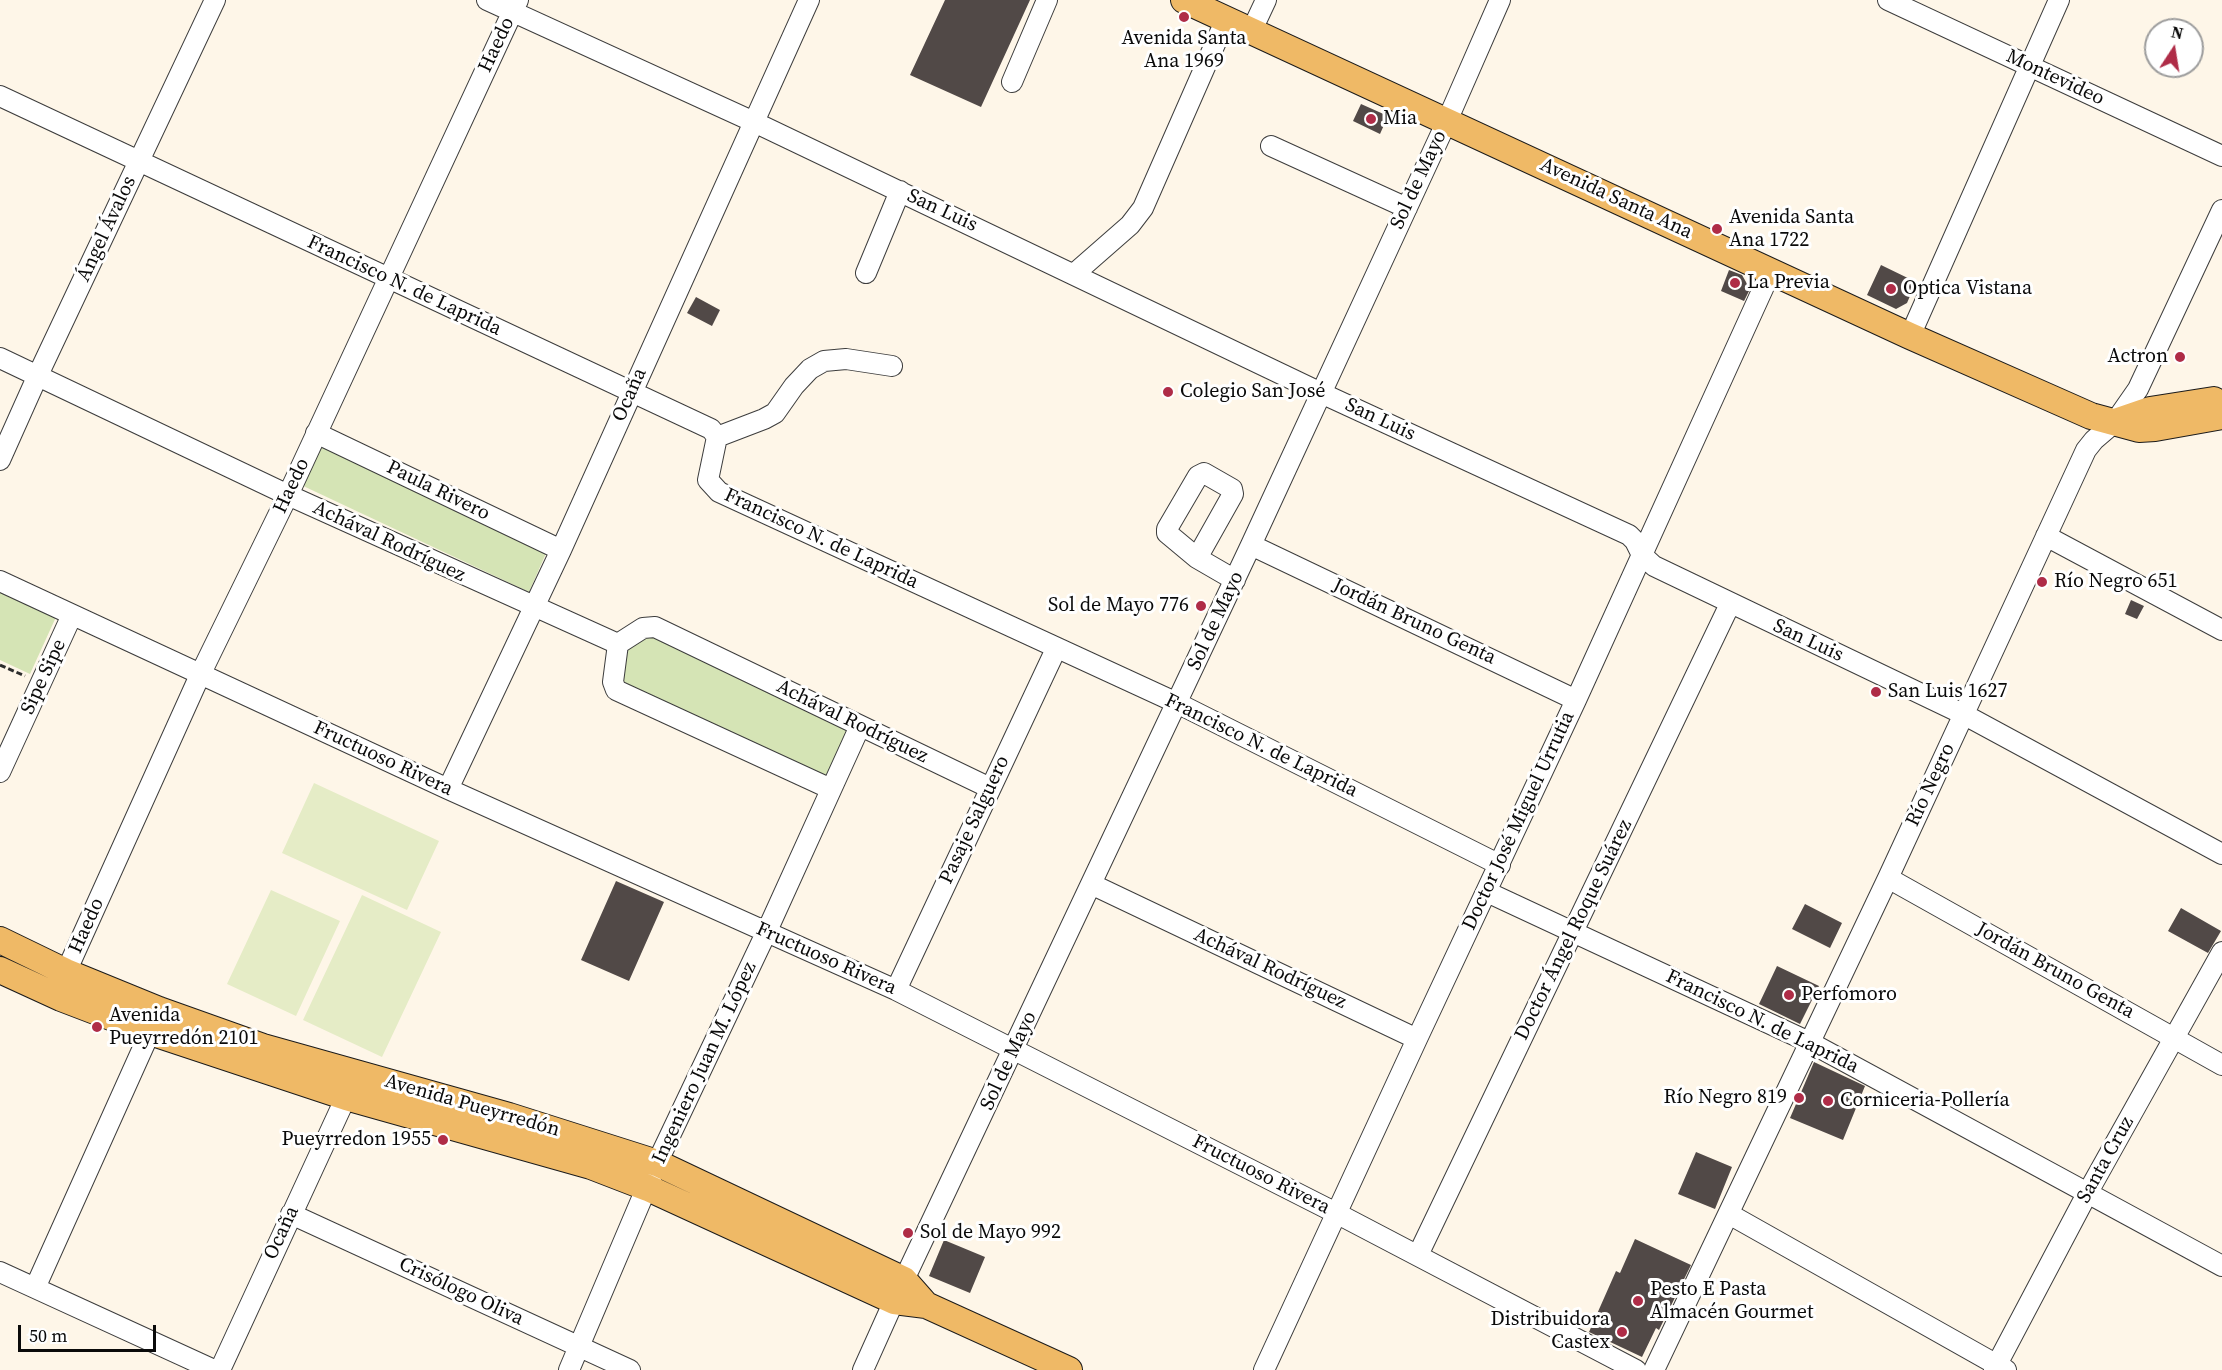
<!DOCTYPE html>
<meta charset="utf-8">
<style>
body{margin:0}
#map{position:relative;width:2222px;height:1370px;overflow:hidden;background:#fef6e8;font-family:"Source Serif 4",serif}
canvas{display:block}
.north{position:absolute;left:2144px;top:18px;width:60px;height:60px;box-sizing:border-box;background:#fff;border:2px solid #9d9d9d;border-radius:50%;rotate:12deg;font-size:16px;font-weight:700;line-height:24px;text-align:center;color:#0a0a0a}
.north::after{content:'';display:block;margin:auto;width:21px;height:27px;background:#af2c47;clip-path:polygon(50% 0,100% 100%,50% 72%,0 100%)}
.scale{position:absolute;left:18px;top:1325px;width:138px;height:27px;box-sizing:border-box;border:3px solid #0a0a0a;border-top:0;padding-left:8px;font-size:18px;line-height:21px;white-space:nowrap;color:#0a0a0a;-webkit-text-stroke:4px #fff;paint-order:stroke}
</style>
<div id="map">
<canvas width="2222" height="1370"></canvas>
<div class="north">N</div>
<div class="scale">50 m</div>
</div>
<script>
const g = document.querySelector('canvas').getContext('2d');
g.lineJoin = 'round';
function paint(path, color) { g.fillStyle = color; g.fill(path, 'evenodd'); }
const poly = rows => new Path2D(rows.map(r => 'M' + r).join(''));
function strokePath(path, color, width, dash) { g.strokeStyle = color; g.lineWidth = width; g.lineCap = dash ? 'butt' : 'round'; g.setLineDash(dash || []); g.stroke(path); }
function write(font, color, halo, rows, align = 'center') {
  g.font = font + ' "Source Serif 4",serif'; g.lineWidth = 6; g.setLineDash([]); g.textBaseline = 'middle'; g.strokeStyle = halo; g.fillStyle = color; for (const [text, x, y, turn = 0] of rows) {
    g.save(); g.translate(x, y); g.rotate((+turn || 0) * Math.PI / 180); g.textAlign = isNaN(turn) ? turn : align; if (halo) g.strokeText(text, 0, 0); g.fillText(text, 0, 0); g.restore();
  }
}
const green = poly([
 [319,443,547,551,529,592,299,484],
 [0,591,56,617,30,674,0,660],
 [656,634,855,729,830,782,621,687,624,648]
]);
const pitch = poly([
 [314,783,439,841,407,910,282,853],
 [271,890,340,921,296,1016,227,984],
 [362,895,441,932,382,1057,303,1020]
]);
const building = poly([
 [945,0,1030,0,981,107,910,75],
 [1361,104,1388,116,1380,134,1353,121],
 [1881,265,1916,282,1907,303,1896,309,1867,295],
 [1729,270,1742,275,1750,289,1744,301,1721,291],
 [696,297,720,310,712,326,687,313],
 [2131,600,2144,606,2137,619,2125,614],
 [616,881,664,902,629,981,581,960],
 [1805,904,1842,923,1830,948,1792,929],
 [2181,908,2221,931,2208,953,2168,931],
 [1777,966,1819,986,1800,1024,1759,1004],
 [1814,1062,1865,1086,1843,1140,1790,1118],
 [1696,1152,1732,1167,1715,1209,1678,1194],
 [1635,1239,1691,1265,1659,1330,1656,1328,1642,1357,1589,1332,1616,1271,1620,1273],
 [944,1240,985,1257,970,1293,929,1276]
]);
const path = poly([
 [0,665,25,676]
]);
const minor = poly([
 [487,0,754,122,1321,393,1629,535,1635,541,1642,555,1654,566,1963,714,2222,854],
 [1888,0,2222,156],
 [1251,32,1266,0],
 [1012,82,1047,0],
 [0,96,711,429,717,437,708,480,719,492,1177,703,1500,865],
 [1271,146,1407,208],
 [866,273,900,191],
 [1074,274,1130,225,1143,208,1226,19],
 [1910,336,2059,0],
 [0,358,288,495,618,644],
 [316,433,561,550],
 [717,437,764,419,775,413,794,386,810,369,824,361,846,359,892,366],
 [0,460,38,375,215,0],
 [2046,536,2222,630],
 [1251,545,1576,700],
 [1197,558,1233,494,1232,489,1204,473,1198,476,1167,529,1167,533,1197,558,1235,580],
 [0,581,448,789,896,990,1338,1214,1636,1370],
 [0,772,72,615],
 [448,789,561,550,809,0],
 [831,789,616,690,613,682,618,644,643,628,655,627,990,788],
 [1888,878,2222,1065],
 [1091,884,1417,1039],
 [1487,892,1809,1042,2222,1266],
 [66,972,200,675,288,495,518,0],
 [896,990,1056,649],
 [291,1214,630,1370],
 [1729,1214,2006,1370],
 [1418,1255,1730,604],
 [0,1272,214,1370],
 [35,1288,155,1021],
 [220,1370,346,1097],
 [569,1370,657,1163,766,933,860,726],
 [863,1370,894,1301,1251,545,1447,121,1500,0],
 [1264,1370,1417,1039,1576,700,1771,271],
 [1654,1370,1888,878,2086,450,2094,440,2115,422,2138,389,2222,210],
 [1994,1370,2088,1192,2222,952]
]);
const major = poly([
 [1184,0,1910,336,2091,416,2139,429,2155,428,2222,416],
 [2115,422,2150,410,2214,400],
 [0,940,66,972,159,1010,263,1047,509,1116,657,1163,904,1280,926,1305],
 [0,970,61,998,150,1032,346,1097,591,1166,648,1188,894,1301,926,1305,1069,1370]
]);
const markers = [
 [1184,17,6,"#af2c47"],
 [1371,119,6,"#af2c47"],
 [1717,229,6,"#af2c47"],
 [1735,283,6,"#af2c47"],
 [1891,289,6,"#af2c47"],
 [2180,357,6,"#af2c47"],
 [1168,392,6,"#af2c47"],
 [2042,582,6,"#af2c47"],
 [1201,606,6,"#af2c47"],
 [1876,692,6,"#af2c47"],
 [1789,995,6,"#af2c47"],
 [97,1027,6,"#af2c47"],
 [1799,1098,6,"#af2c47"],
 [1828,1101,6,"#af2c47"],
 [443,1140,6,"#af2c47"],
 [908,1233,6,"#af2c47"],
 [1638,1301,6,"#af2c47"],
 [1622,1332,6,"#af2c47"]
];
const poiNames = [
 ["Avenida Santa",1184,39,"center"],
 ["Ana 1969",1184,62,"center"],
 ["Mia",1383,119],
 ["Avenida Santa",1729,218],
 ["Ana 1722",1729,241],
 ["La Previa",1747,283],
 ["Optica Vistana",1903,289],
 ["Actron",2168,357,"right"],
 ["Colegio San José",1180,392],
 ["Río Negro 651",2054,582],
 ["Sol de Mayo 776",1189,606,"right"],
 ["San Luis 1627",1888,692],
 ["Perfomoro",1801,995],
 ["Avenida",109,1016],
 ["Pueyrredón 2101",109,1039],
 ["Río Negro 819",1787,1098,"right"],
 ["Corniceria-Pollería",1840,1101],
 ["Pueyrredon 1955",431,1140,"right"],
 ["Sol de Mayo 992",920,1233],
 ["Pesto E Pasta",1650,1290],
 ["Almacén Gourmet",1650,1313],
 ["Distribuidora",1610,1320,"right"],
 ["Castex",1610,1343,"right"]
];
const streetNames = [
 ["Haedo",497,45,-65],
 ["Montevideo",2055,78,25],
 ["Sol de Mayo",1419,180,-65],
 ["Avenida Santa Ana",1616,199,25],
 ["San Luis",942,211,25],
 ["Ángel Ávalos",107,229,-65],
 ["Francisco N. de Laprida",404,286,25],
 ["Ocaña",630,395,-66],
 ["San Luis",1380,420,25],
 ["Haedo",292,486,-65],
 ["Paula Rivero",438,491,26],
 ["Francisco N. de Laprida",821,539,25],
 ["Achával Rodríguez",389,542,25],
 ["Sol de Mayo",1216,621,-65],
 ["Jordán Bruno Genta",1414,622,25],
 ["San Luis",1808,641,25],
 ["Sipe Sipe",44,677,-65],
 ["Achával Rodríguez",852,722,26],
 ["Francisco N. de Laprida",1261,746,26],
 ["Fructuoso Rivera",383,759,25],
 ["Río Negro",1931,785,-65],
 ["Pasaje Salguero",975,820,-65],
 ["Doctor José Miguel Urrutia",1519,821,-65],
 ["Haedo",87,926,-66],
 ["Doctor Ángel Roque Suárez",1574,930,-64],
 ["Fructuoso Rivera",826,959,24],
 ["Achával Rodríguez",1270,969,25],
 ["Jordán Bruno Genta",2055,971,29],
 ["Francisco N. de Laprida",1762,1022,26],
 ["Sol de Mayo",1009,1061,-65],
 ["Ingeniero Juan M. López",705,1063,-65],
 ["Avenida Pueyrredón",472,1106,16],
 ["Santa Cruz",2106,1160,-61],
 ["Fructuoso Rivera",1261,1175,27],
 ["Ocaña",282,1233,-65],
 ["Crisólogo Oliva",461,1292,25]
];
paint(green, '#d5e4b5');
paint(pitch, '#e5ecc6');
paint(building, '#514947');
strokePath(minor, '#3d3d3d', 22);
strokePath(major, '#1b1b1b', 28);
strokePath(path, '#2c2c2c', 3, [6, 3]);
strokePath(minor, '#fff', 20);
strokePath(major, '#efb966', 26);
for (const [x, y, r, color] of markers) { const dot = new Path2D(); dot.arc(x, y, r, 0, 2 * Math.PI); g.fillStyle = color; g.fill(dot); strokePath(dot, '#fff', 2); }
write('20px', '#0a0a0a', '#fff', poiNames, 'left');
write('20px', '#0a0a0a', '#fff', streetNames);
</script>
